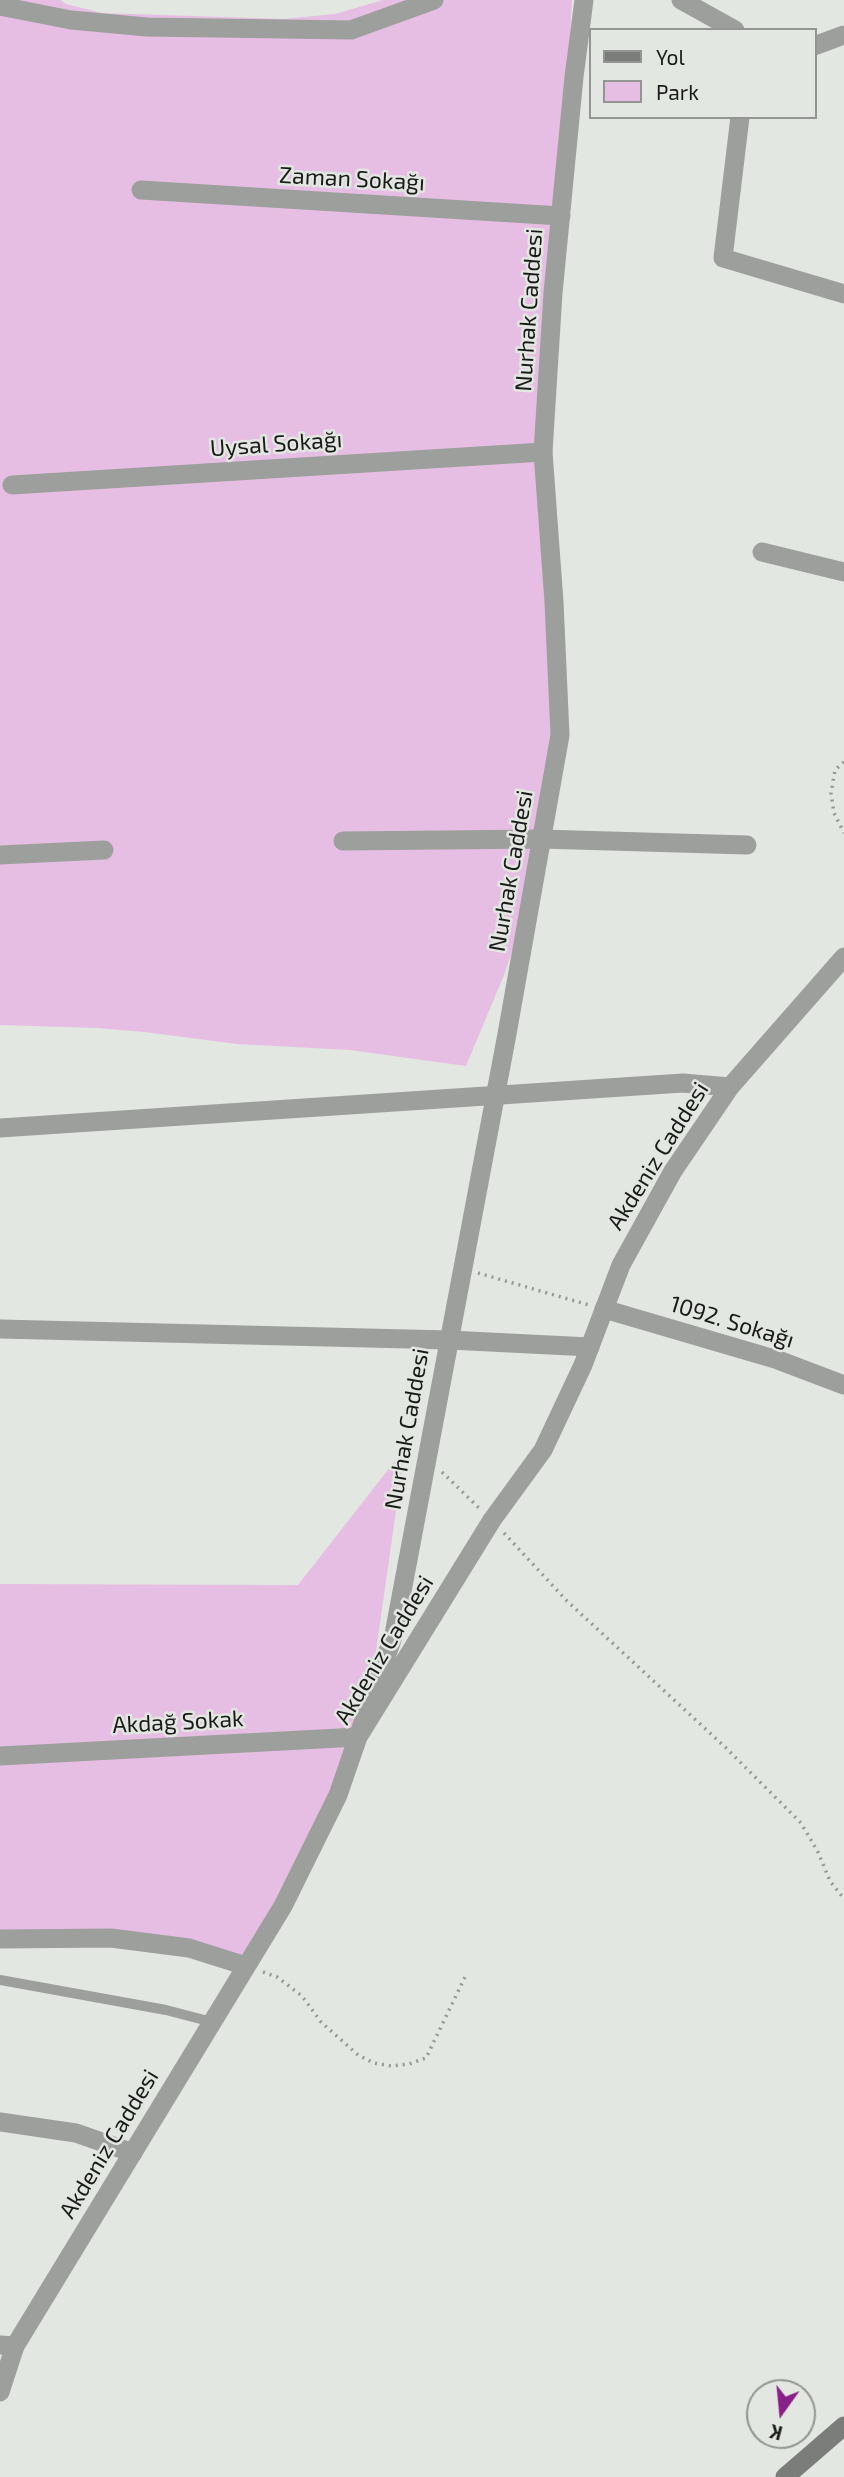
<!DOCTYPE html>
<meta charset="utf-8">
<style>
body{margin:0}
#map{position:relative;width:844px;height:2477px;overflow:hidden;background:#e2e7e1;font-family:"Exo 2",sans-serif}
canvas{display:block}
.legend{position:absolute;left:589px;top:28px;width:228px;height:91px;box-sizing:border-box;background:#e2e7e1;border:2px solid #929591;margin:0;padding:9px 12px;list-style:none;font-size:21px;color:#191b18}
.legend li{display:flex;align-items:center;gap:14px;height:35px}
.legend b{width:35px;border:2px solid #929591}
.north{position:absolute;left:746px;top:2379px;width:70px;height:70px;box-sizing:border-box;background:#e2e7e1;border:2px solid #929591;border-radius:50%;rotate:195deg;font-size:19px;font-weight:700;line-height:28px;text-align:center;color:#191b18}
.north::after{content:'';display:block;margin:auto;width:24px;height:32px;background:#892188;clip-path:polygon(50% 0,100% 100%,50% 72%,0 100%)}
</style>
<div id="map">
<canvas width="844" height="2477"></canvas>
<ul class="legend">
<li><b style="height:9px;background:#7a7d79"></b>Yol</li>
<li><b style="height:19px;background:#e6bee3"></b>Park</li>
</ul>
<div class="north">K</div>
</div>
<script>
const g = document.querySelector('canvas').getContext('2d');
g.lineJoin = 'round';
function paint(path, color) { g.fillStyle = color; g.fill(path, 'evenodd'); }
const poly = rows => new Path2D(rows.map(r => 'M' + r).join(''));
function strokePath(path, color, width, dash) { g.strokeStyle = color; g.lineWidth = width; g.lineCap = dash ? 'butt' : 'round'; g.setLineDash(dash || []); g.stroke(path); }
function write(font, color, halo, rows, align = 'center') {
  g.font = font + ' "Exo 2",sans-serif'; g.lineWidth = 5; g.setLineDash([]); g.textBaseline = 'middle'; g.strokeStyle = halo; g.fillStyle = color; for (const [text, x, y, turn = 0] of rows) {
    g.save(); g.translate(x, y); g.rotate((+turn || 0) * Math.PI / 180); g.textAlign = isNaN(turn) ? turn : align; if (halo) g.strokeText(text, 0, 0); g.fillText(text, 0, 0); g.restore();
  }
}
const green = poly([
 [0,0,60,0,66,4,102,13,283,19,335,14,383,0,572,0,560,231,543,436,559,686,520,928,504,975,466,1066,350,1050,237,1044,144,1032,97,1028,0,1025],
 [405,1448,364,1735,248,1966,205,1951,0,1939,0,1584,298,1585]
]);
const path = poly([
 [844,762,835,770,831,793,834,813,844,833],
 [478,1273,589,1305],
 [442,1472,479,1508],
 [504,1533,567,1601,726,1748,801,1823,818,1852,830,1881,844,1899],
 [263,1972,277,1977,302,1996,321,2022,358,2055,374,2063,391,2066,409,2064,426,2058,466,1975]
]);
const service = poly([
 [0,1980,166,2010,212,2022]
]);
const minor = poly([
 [681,0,735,30],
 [0,6,71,20,147,27,351,30,434,0],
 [814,46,844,35],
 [740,117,723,258,844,294],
 [141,190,561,216],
 [12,485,543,452],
 [762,552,844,572],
 [343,841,541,839,747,845],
 [0,855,104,850],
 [0,1128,683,1083,730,1087],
 [604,1309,778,1360,844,1385],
 [0,1329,449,1340,590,1347],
 [0,1756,358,1737],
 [0,2122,76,2133,133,2153],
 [0,2345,15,2346]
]);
const tertiary = poly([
 [0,2,2,0],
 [358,1737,394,1634,507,1034,560,735,554,602,543,452,553,293,574,77,584,0],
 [0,1939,111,1938,189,1948,246,1966],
 [0,2392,15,2346,283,1906,338,1795,358,1737,492,1520,543,1450,583,1365,621,1265,673,1171,730,1087,844,957]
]);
const secondary = poly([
 [785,2477,844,2426]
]);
const streetNames = [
 ["Zaman Sokağı",352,179,3],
 ["Nurhak Caddesi",529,310,-86],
 ["Uysal Sokağı",276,444,-4],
 ["Nurhak Caddesi",511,871,-80],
 ["Akdeniz Caddesi",658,1156,-58],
 ["1092. Sokağı",732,1322,17],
 ["Nurhak Caddesi",407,1429,-80],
 ["Akdeniz Caddesi",384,1650,-59],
 ["Akdağ Sokak",178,1722,-3],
 ["Akdeniz Caddesi",109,2144,-59]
];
paint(green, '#e6bee3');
strokePath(path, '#959994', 3.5, [2, 5]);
strokePath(service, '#9d9f9c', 10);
strokePath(minor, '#9d9f9c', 19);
strokePath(tertiary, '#9d9f9c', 19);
strokePath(secondary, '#7a7d79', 19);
write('23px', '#191b18', '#e2e7e1', streetNames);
</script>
